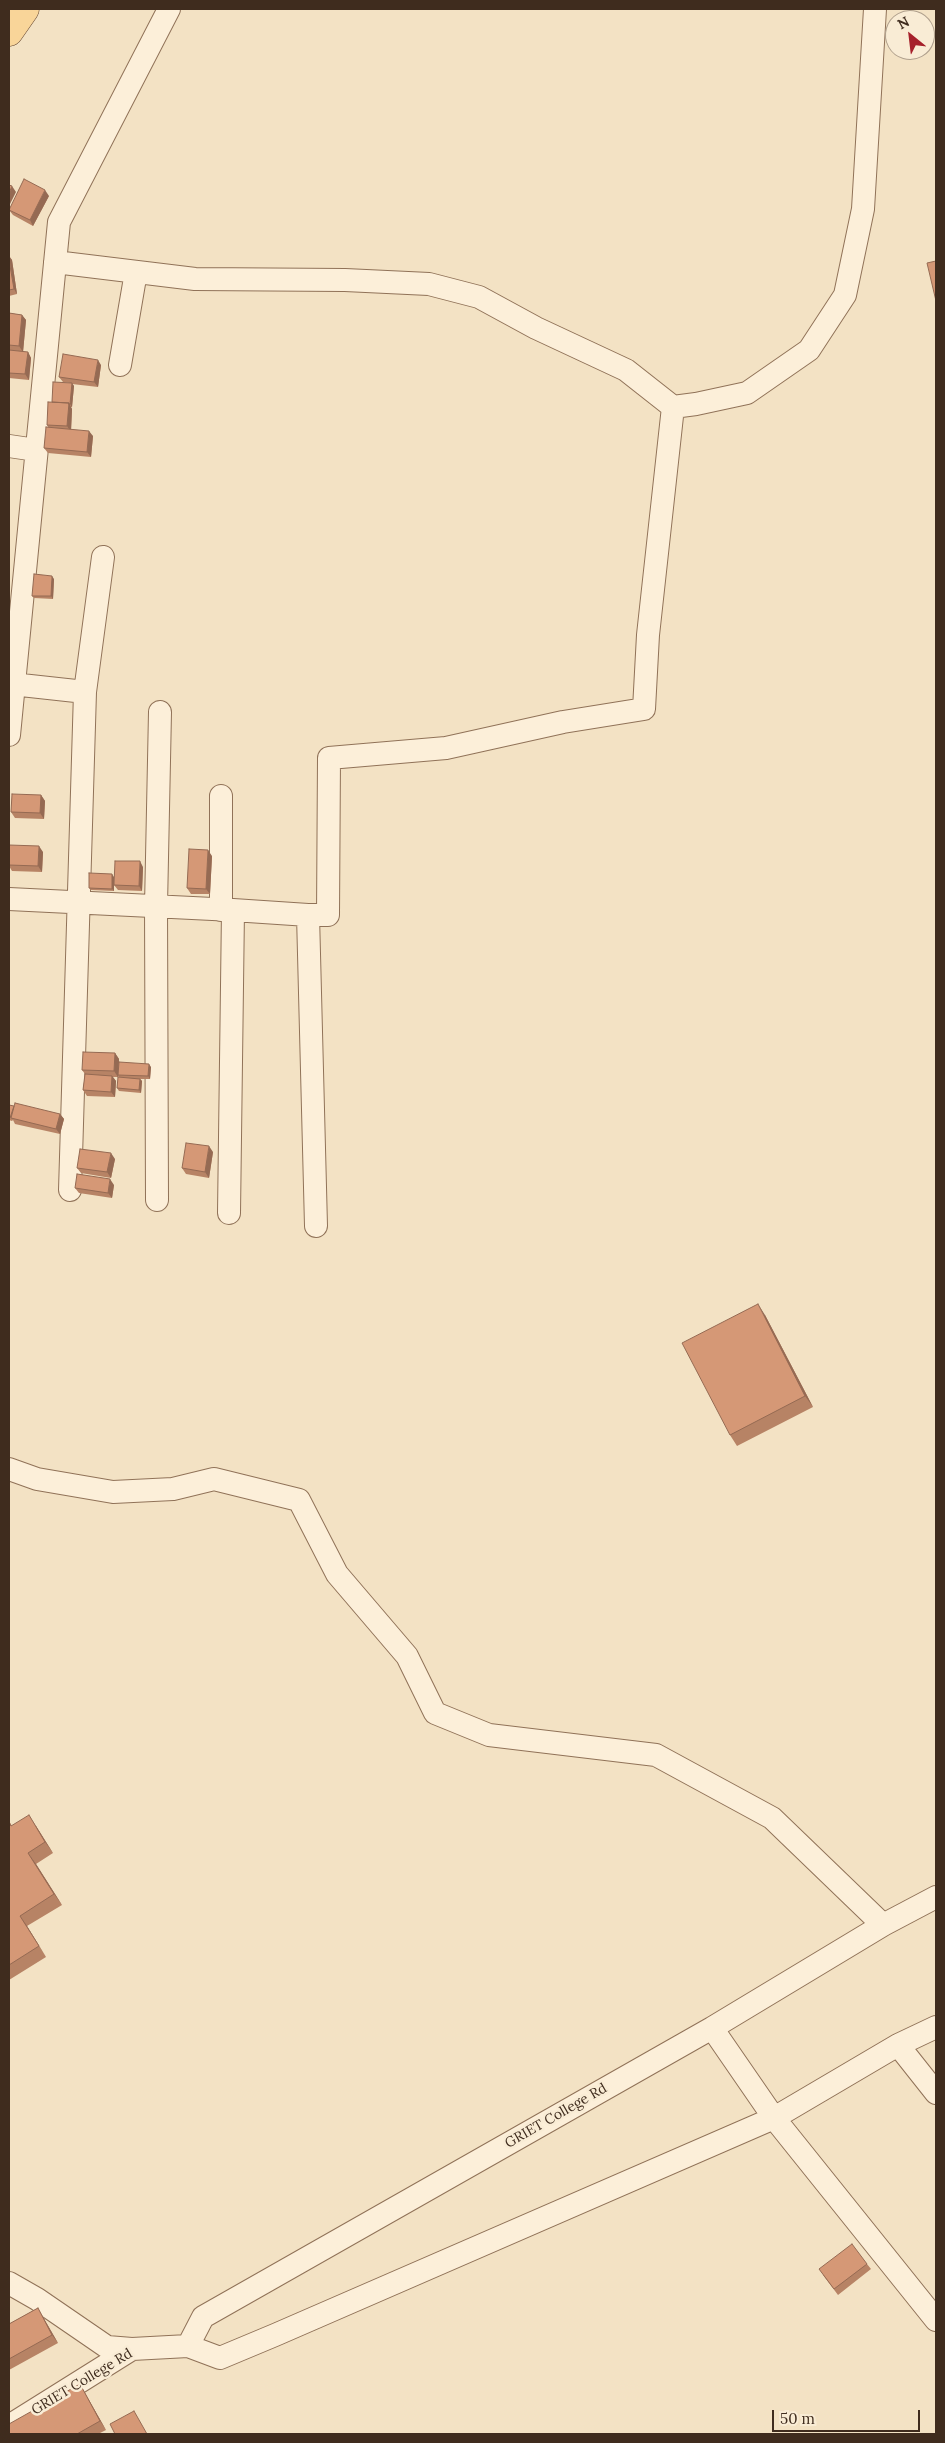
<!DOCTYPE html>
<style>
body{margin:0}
#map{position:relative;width:945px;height:2443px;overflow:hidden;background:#f3e2c4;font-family:Lora,serif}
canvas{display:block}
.frame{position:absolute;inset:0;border:10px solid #3f2c1e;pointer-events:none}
.north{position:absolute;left:885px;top:10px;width:50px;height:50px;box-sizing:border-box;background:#f9ecd5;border:1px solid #af9f8c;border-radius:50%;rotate:331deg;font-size:14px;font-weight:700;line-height:20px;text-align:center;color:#3f2c1e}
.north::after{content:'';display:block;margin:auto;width:18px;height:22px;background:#a6212b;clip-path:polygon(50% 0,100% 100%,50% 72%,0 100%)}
.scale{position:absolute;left:772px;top:2410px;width:148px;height:22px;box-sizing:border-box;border:2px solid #3f2c1e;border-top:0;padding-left:6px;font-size:15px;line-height:18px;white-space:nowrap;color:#3f2c1e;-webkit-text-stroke:4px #f9ecd5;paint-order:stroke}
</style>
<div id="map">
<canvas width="945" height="2443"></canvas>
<div class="frame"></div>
<div class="north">N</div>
<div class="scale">50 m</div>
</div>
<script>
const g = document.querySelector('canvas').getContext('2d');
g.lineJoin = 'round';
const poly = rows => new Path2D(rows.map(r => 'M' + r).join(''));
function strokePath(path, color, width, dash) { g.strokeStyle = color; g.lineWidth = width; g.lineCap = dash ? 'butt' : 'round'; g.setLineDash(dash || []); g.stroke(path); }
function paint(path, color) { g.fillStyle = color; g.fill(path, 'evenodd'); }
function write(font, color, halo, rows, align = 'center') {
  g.font = font + ' Lora,serif'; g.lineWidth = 5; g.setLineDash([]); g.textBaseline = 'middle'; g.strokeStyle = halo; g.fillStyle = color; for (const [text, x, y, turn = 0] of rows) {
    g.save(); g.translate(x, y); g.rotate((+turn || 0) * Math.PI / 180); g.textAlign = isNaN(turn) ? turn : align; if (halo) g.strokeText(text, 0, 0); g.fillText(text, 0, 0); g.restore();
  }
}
const minor = poly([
 [55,262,195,279,345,280,429,284,479,297,536,328,626,370,673,407],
 [120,365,136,272],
 [9,446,36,450],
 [12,684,85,692],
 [9,735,59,222,169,9],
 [9,899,233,910,229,1213],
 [221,910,221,796],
 [233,910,308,915,316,1226],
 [308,915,328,915,329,758,446,748,563,722,644,709,648,635,673,407,696,404,747,393,809,350,845,295,863,209,875,9],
 [70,1190,85,692,103,557],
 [157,1200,156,906,160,712],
 [9,1469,37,1479,113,1492,173,1489,214,1479,299,1500,337,1574,407,1656,435,1713,489,1735,656,1755,772,1818,883,1925],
 [936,1897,883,1925,712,2028,203,2317,188,2346,220,2358,275,2335,774,2118,898,2045,936,2027],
 [712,2028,774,2118,936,2320],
 [898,2045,936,2093],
 [9,2283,37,2299,107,2347,132,2349,188,2346],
 [9,2426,132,2349]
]);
const major = poly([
 [9,32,25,9]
]);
const wall = poly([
 [49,196,33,226,13,215,9,210],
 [9,256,12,260,17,294,9,296],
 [9,313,22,315,26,320,23,352,28,352,31,358,29,380,9,378],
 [101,365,98,387,72,384,74,386,72,407,71,407,72,409,71,429,93,436,91,457,48,453,44,448,48,427,47,425,52,402,70,383,63,382,59,377],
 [54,579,53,599,34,598,32,596],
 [41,795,45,801,44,819,15,818,11,812],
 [9,845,43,852,42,872,12,871,9,866],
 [212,856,210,894,191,894,187,888],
 [143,867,142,891,118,890,114,885],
 [114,877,114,891,91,890,89,888],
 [115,1053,119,1059,119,1062,151,1067,150,1079,140,1079,142,1081,141,1093,119,1091,117,1088,119,1077,118,1076,118,1077,113,1077,116,1081,115,1097,87,1096,83,1090,85,1074,82,1070],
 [9,1105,14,1107,60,1114,64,1119,60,1134,15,1124,13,1120,12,1121,9,1120],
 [213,1152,209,1178,186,1174,182,1168],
 [115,1159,111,1178,81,1173,77,1168],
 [114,1185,112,1198,79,1193,75,1188],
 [765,1315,813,1407,737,1446,730,1435],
 [9,1821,12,1826,36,1826,53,1853,36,1864,62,1905,27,1926,46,1957,9,1980],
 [867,2264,871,2269,838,2295,823,2275],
 [38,2308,43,2317,58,2343,9,2370,9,2324],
 [85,2393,106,2430,98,2434,9,2434]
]);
const shadedWall = poly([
 [12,186,16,192,9,206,9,193],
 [45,190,49,196,33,226,30,220],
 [9,256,12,260,17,294,14,289],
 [22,315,26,320,23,352,19,346],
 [28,352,31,358,29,380,25,374],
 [98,360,101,365,98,387,94,382],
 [72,383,74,386,72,407,70,404],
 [69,403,72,409,71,432,67,426],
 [89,431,93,436,91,457,87,452],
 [52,576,54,579,53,599,51,596],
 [41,795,45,801,44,819,40,813],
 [39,846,43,852,42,872,38,866],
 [208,850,212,856,210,894,206,889],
 [140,861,143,867,142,891,139,886],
 [112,874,114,877,114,891,112,889],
 [115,1053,119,1059,118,1077,114,1071],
 [149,1064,151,1067,150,1079,148,1076],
 [112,1076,116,1081,115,1097,111,1092],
 [140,1079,142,1081,141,1093,139,1090],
 [60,1114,64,1119,60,1134,56,1129],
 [209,1146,213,1152,209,1178,205,1172],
 [111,1153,115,1159,111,1178,107,1172],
 [110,1179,114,1185,112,1198,108,1193],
 [758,1304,765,1315,813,1407,805,1396],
 [29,1815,36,1826,53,1853,45,1842],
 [28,1853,36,1864,62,1905,54,1894],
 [20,1916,27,1926,46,1957,39,1946],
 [38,2308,43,2317,58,2343,52,2335],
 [80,2384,85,2393,106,2430,100,2421]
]);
const building = poly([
 [24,179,45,190,30,220,9,210,24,179],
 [9,185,12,186,9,193,9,185],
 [9,260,14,289,9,290,9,260],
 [936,261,936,301,927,263,936,261],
 [9,313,22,315,19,346,9,345,9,313],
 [9,350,28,352,25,374,9,373,9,350],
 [63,354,98,360,94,382,59,377,63,354],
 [53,382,72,383,70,404,68,404,69,403,52,402,53,382],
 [48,402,69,403,67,426,47,425,48,402],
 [46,427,89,431,87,452,44,448,46,427],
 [34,574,52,576,51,596,32,596,34,574],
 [12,794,41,795,40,813,11,812,12,794],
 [9,845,39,846,38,866,9,865,9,845],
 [189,849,208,850,206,889,187,888,189,849],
 [115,861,140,861,139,886,114,885,115,861],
 [89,873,112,874,112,889,89,888,89,873],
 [83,1052,115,1053,114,1071,82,1070,83,1052],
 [119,1062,149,1064,148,1076,118,1075,119,1062],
 [85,1074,112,1076,111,1092,83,1090,85,1074],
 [118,1077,140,1079,139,1090,117,1088,118,1077],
 [15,1103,60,1114,56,1129,11,1118,15,1103],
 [9,1105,14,1106,10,1118,9,1117,9,1105],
 [186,1143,209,1146,205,1172,182,1168,186,1143],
 [80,1149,111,1153,107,1172,77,1168,80,1149],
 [77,1174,110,1179,108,1193,75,1188,77,1174],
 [758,1304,805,1396,730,1435,682,1343,758,1304],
 [29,1815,45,1842,28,1853,54,1894,20,1916,39,1946,9,1965,9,1822,11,1826,29,1815],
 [852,2244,867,2264,834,2289,819,2269,852,2244],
 [38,2308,52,2335,9,2359,9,2324,38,2308],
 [80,2384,100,2421,77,2434,9,2434,9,2424,80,2384],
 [134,2411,147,2434,115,2434,110,2424,134,2411]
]);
const streetNames = [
 ["GRIET College Rd",556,2116,-30],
 ["GRIET College Rd",82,2382,-31]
];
strokePath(minor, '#907258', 24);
strokePath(major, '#5e402d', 29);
strokePath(minor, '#fcefd9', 22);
strokePath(major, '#f9d599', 28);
paint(wall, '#b78365');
paint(shadedWall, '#956a53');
paint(building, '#d59876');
strokePath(building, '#956a53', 1);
write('14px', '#3f2c1e', '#f9ecd5', streetNames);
</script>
